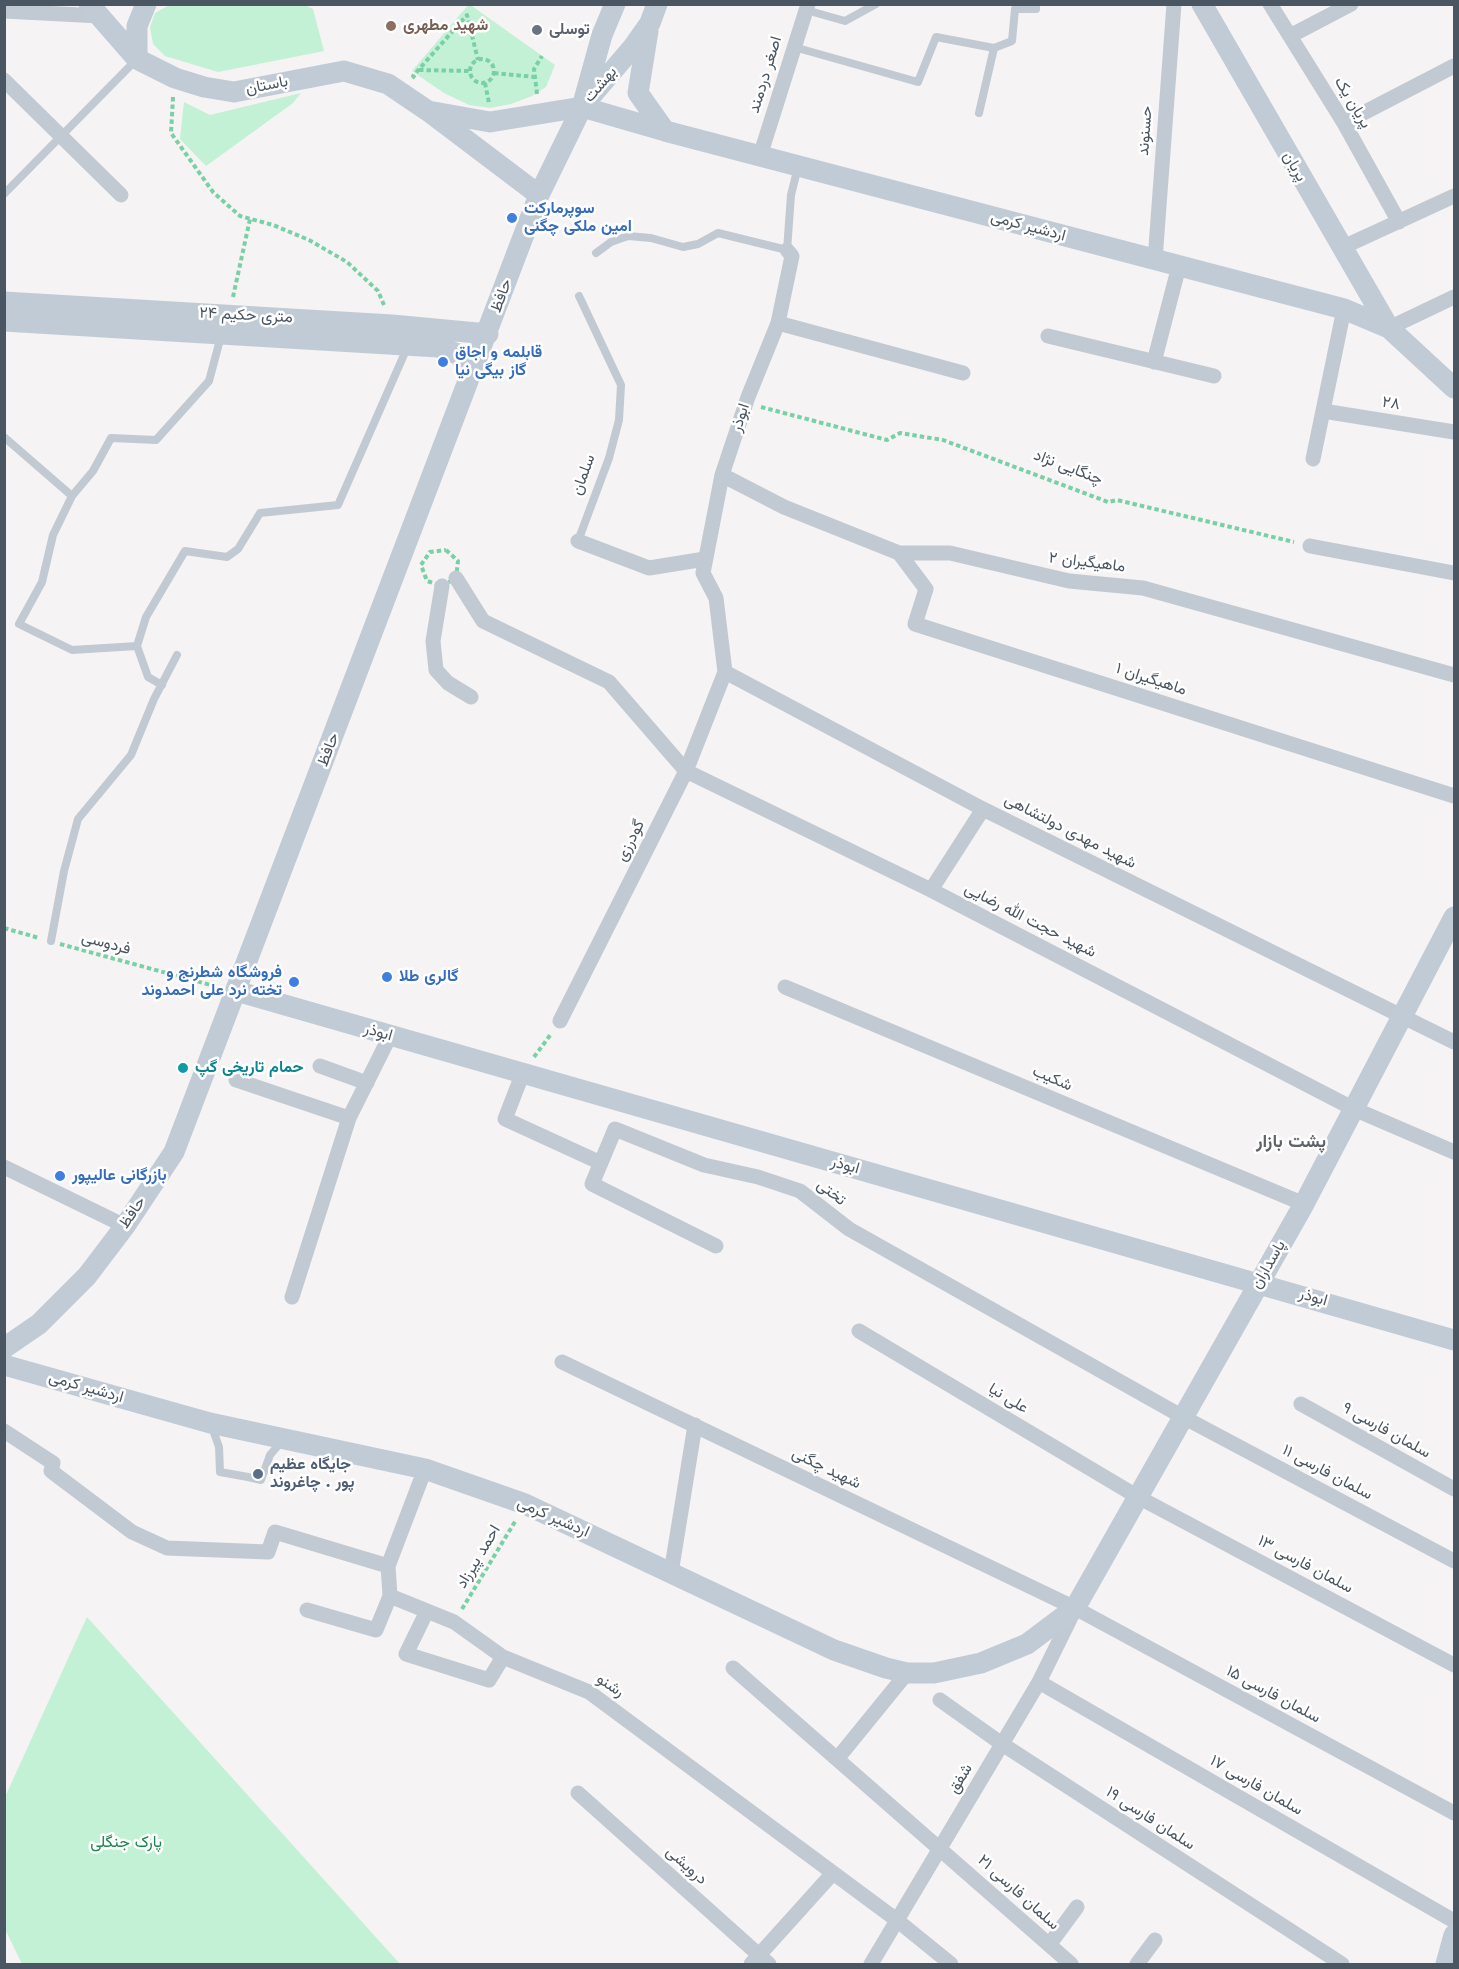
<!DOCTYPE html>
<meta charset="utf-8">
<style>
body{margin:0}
#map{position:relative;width:1459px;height:1969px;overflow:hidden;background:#f5f3f3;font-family:Jost,sans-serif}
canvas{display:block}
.frame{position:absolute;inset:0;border:6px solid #4a5661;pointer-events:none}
</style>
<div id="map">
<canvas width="1459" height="1969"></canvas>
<div class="frame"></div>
</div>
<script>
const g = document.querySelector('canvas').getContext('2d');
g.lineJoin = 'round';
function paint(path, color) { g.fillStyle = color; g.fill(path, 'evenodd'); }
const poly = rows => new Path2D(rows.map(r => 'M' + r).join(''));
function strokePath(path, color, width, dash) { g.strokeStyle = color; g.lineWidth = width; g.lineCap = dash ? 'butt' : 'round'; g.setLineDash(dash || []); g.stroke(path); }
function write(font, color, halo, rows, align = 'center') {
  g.font = font + ' Jost,Vazirmatn,sans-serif'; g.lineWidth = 5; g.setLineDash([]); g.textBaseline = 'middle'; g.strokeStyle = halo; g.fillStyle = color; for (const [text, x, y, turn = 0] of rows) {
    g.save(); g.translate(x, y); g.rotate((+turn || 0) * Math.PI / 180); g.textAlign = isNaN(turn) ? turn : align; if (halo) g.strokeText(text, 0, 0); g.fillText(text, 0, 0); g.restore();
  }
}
const green = poly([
 [171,4,305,5,313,9,324,51,218,72,165,56,153,44,150,27,155,13],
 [469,4,555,65,546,87,532,96,511,104,490,108,469,105,444,93,412,71],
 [301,93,293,103,206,166,180,139,184,102,210,115],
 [87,1617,400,1964,22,1964,5,1929,5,1797]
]);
const path = poly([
 '470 71a12 12 0 1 1 24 0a12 12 0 1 1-24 0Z',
 [419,70,469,71],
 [494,73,535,77],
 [415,78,413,76,467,15,478,60],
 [485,83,489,103],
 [537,94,534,69,542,56],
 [173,97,171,133,213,192,240,216,273,225,309,240,347,262,378,291,384,305],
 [233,297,250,219],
 [761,407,887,440,900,433,943,440,1108,502,1117,500,1294,542],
 [446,550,458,561,456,578,442,586,427,581,421,565,430,552,446,550],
 [4,928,39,938],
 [60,944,218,987],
 [534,1057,551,1034],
 [462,1609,516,1520]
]);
const lane = poly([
 [806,10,845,21,876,4],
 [794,47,918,82,936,37,994,48,1012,41,1015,9,1036,9,1036,4],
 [979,113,994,48],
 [4,194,136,60],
 [596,253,611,242,628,236,651,238,683,247,698,244,718,233,787,250,791,195,798,167],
 [4,437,72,496],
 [578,541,609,458,619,420,621,385,579,296],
 [137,646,72,650,19,624,42,582,53,535,72,496,93,471,111,438,156,440,209,381,221,336],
 [162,685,148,677,137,646,146,617,185,551,227,557,238,549,260,513,338,505,407,348],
 [51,941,64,871,78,819,131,755,154,699,177,655],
 [212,1427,219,1447,220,1472,248,1477,261,1480,270,1455,282,1441]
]);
const street = poly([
 [1270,4,1344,123,1399,222],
 [4,11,100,16],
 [1290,36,1351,4],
 [4,80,121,195],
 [1344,123,1454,66],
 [760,156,808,4],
 [1341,248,1454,196],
 [1155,260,1174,4],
 [778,323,963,373],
 [1389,328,1454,297],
 [1048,336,1214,376],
 [1154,362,1179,266],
 [1323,411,1454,432],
 [1313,459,1344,309],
 [722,475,784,507,899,553,950,553,1069,581,1143,588,1454,675],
 [578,541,649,568,705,559],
 [1310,546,1454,573],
 [899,553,926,589,915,624,1454,796],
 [456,578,483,621,609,682,686,771,931,890,1354,1109,1454,1152],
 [442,586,433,641,436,670,448,683,471,697],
 [725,672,983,809,1454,1042],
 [931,890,983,809],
 [785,987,1304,1204],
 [560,1021,686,771,725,672,716,598,703,573,722,475,748,397,778,323,792,256,787,250],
 [320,1066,367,1083],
 [522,1075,505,1119,601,1163],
 [236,1080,349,1118],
 [4,1167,125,1226],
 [716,1246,592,1184,615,1129,704,1165,758,1177,800,1191,849,1229,1183,1417,1454,1561],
 [292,1297,349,1118,390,1036],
 [859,1331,1138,1497,1454,1665],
 [562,1362,1075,1608,1454,1813],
 [1301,1404,1454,1489],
 [4,1431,53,1463,51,1471,132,1532,167,1548,268,1552,275,1532,388,1566],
 [425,1469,388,1566,390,1596,454,1622,503,1657,589,1692,898,1921,951,1964],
 [671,1573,695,1425],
 [307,1610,376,1630,390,1596],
 [427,1611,406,1654,489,1680,503,1657],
 [733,1668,1071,1964],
 [1039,1682,1454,1921],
 [940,1700,1002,1744,1342,1964],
 [837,1759,907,1673],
 [578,1793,769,1964],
 [1049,1945,1077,1907],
 [751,1964,833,1873],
 [871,1964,1039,1682,1074,1611],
 [1137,1964,1155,1940]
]);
const secondary = poly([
 [89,4,137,59,175,78,204,87,234,92,344,71,388,84,428,111,539,195],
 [1202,4,1389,328,1454,388],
 [648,31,638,93,665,131],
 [137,59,137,26,146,4],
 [586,102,633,47,650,23,657,4],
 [428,111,490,122,582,107,665,131,1344,309,1389,328],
 [4,302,392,325,488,334],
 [4,321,438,347,458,354,474,372],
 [236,991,1454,1340],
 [4,1348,39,1324,87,1276,125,1226,174,1152,539,195,582,107,602,35,615,4],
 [4,1365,210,1423,425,1469,525,1504,834,1650,886,1668,907,1673,934,1673,981,1663,1027,1644,1075,1608,1304,1204,1454,917],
 [1446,1964,1454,1935]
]);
const markers = [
 [391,26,6,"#8d6e63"],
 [537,30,6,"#6b7280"],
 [512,218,6,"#3f7fe0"],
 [443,362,6,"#3f7fe0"],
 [387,977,6,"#3f7fe0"],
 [294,982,6,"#3f7fe0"],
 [183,1068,6,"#0f9aa8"],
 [60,1176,6,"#3f7fe0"],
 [258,1474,6,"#5c6f8a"]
];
const educationNames = [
 ["شهید مطهری",403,26]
];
const worshipNames = [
 ["توسلی",549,30]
];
const streetNames = [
 ["اصغر دردمند",766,75,-73],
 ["بهشت",601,85,-49],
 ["باستان",267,86,-11],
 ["پریان یک",1352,103,59],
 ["حسنوند",1146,131,-86],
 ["پریان",1294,167,60],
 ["اردشیر کرمی",1028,227,15],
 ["حافظ",502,296,-70],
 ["۲۴ متری حکیم",246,316,3],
 ["۲۸",1391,404,9],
 ["ابوذر",741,418,-72],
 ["چنگایی نژاد",1068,468,21],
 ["سلمان",584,475,-70],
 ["ماهیگیران ۲",1087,563,7],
 ["ماهیگیران ۱",1151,680,18],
 ["حافظ",329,750,-69],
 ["شهید مهدی دولتشاهی",1070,832,27],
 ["گودرزی",631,841,-63],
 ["شهید حجت الله رضایی",1030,921,27],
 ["فردوسی",106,944,15],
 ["ابوذر",378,1033,16],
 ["شکیب",1052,1079,23],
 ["ابوذر",845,1166,16],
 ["تختی",831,1193,38],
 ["حافظ",133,1213,-56],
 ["پاسداران",1269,1265,-60],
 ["ابوذر",1313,1298,16],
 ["اردشیر کرمی",86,1388,16],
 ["علی نیا",1008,1399,31],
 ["سلمان فارسی ۹",1386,1431,29],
 ["شهید چگنی",826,1469,26],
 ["سلمان فارسی ۱۱",1327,1473,28],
 ["اردشیر کرمی",553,1518,24],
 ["احمد پیرزاد",479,1557,-59],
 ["سلمان فارسی ۱۳",1305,1565,28],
 ["رشنو",610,1686,34],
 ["سلمان فارسی ۱۵",1273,1695,28],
 ["شفق",961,1779,-59],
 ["سلمان فارسی ۱۷",1256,1786,30],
 ["سلمان فارسی ۱۹",1150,1819,33],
 ["درویشی",686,1866,42],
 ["سلمان فارسی ۲۱",1018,1893,42]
];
const shopNames = [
 ["سوپرمارکت",524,209],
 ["امین ملکی چگنی",524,227],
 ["قابلمه و اجاق",455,353],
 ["گاز بیگی نیا",455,371],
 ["فروشگاه شطرنج و",282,973,"right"],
 ["تخته نرد علی احمدوند",282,991,"right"],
 ["گالری طلا",399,977],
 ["بازرگانی عالیپور",72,1176]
];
const cultureNames = [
 ["حمام تاریخی گپ",195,1068]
];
const serviceNames = [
 ["جایگاه عظیم",270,1465],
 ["پور . چاغروند",270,1483]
];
const parkNames = [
 ["پارک جنگلی",126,1843]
];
const neighbourhoodNames = [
 ["پشت بازار",1291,1143]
];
paint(green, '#c3f1d5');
strokePath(path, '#7ad0a6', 4, [4.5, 3]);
strokePath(lane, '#c1cad2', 8);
strokePath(street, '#c1cad2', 15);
strokePath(secondary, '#c1cbd6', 21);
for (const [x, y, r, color] of markers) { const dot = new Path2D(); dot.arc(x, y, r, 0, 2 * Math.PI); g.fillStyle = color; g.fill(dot); strokePath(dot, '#fff', 2); }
write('bold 16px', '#785e54', '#fff', educationNames, 'left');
write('bold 16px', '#5b616d', '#fff', worshipNames, 'left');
write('16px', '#4a5661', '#fff', streetNames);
write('bold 16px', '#366cbe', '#fff', shopNames, 'left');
write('bold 16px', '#0d838f', '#fff', cultureNames, 'left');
write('bold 16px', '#4e5e75', '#fff', serviceNames, 'left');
write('16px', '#17864f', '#fff', parkNames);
write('bold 18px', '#5f6368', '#fff', neighbourhoodNames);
</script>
